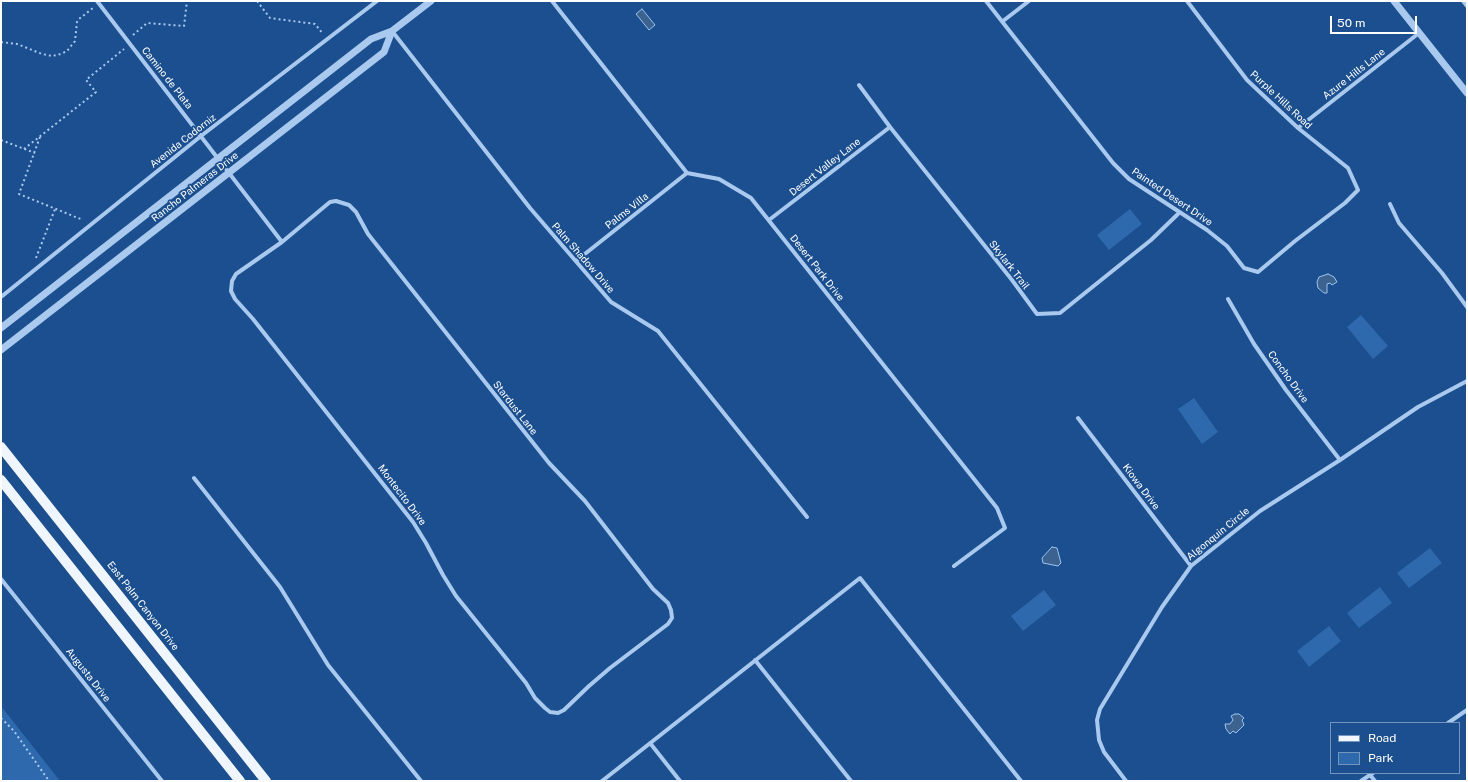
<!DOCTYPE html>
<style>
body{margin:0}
#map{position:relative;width:1468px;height:782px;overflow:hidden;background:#1b4f8f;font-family:"Public Sans",sans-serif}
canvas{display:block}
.frame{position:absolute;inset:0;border:2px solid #fff;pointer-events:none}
.legend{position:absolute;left:1330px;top:722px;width:130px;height:52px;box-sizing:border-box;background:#1b4f8f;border:1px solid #7695bc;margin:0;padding:5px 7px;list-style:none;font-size:12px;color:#fff}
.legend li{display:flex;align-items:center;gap:8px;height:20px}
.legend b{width:20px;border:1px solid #7695bc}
.scale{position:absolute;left:1330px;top:16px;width:87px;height:18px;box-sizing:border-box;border:2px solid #fff;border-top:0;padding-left:5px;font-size:12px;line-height:14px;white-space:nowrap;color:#fff;-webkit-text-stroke:3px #1b4f8f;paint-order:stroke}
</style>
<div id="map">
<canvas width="1468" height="782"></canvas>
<div class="frame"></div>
<ul class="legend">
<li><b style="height:5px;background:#f0f6ff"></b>Road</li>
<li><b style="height:11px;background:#2e69ad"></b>Park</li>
</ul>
<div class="scale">50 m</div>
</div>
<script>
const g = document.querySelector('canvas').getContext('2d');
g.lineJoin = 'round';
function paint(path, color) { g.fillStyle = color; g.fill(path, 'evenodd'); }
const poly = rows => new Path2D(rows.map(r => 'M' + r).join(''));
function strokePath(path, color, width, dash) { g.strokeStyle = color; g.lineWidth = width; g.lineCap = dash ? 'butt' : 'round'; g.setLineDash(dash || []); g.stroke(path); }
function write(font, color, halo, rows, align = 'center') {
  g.font = font + ' "Public Sans",sans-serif'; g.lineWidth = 3.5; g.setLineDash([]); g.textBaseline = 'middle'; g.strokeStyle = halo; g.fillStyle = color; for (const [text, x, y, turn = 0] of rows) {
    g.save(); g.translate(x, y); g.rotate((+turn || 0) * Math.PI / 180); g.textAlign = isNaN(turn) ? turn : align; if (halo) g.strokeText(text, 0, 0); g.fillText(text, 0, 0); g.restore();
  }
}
const green = poly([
 [1130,209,1142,224,1109,250,1097,235],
 [1361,315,1388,346,1373,359,1347,327],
 [1194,398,1218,432,1202,444,1178,409],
 [1430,548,1442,563,1409,588,1397,573],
 [1380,587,1392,603,1359,628,1347,613],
 [1044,590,1056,605,1023,631,1011,616],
 [1329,626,1341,641,1309,667,1297,651],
 [1,706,60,781,1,781]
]);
const water = poly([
 [642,9,655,25,649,30,636,14,642,9],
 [1328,274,1334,277,1337,282,1332,285,1330,283,1327,284,1327,293,1324,293,1318,288,1317,282,1319,277,1328,274],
 [1052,547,1057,548,1061,563,1058,566,1043,563,1042,558,1052,547],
 [1235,714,1239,714,1244,718,1242,720,1244,725,1236,733,1233,731,1230,734,1226,729,1225,724,1230,724,1233,720,1231,716,1235,714]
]);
const path = poly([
 [257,1,270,18,315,24,323,34],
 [133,35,147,23,184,26,187,1],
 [1,42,17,44,42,54,52,56,61,54,67,51,75,41,77,22,79,19,93,8],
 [40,137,19,194,83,220],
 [1,140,35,153],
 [24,149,96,92,86,80,124,49],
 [36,258,55,209],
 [1,718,14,731,49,781]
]);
const minor = poly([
 [97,1,282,242],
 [552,1,687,173,719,179,751,198,997,508,1005,528,954,566],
 [986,1,1113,163,1129,179,1207,230,1227,246,1244,268,1258,272,1295,241,1345,203,1358,190,1348,168,1298,128,1247,80,1187,1],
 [1463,1,1467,6],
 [1003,21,1029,1],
 [392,31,530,208,611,302,658,331,807,517],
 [859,85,890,127,1012,280,1037,314,1060,313,1151,240,1179,213],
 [1298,128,1419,33],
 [336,201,349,205,356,212,368,234,549,463,585,501,653,589,668,603,671,610,672,618,668,624,610,668,589,686,564,710,558,713,550,712,545,708,535,698,526,683,456,596,443,575,426,543,413,522,253,319,235,299,231,291,232,281,236,274,282,242,330,202,336,201],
 [1390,204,1399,223,1442,273,1467,307],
 [769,220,890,127],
 [576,261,687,173],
 [1,297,201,136,377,1],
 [1228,299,1254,344,1286,390,1340,460],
 [1078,418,1191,566],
 [194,478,280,587,328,665,421,781],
 [1,579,162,781],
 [755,660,851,781],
 [1448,723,1467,710],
 [650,743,680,781],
 [1370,775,1375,781],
 [602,781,860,578,1021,781],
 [1126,781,1104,752,1099,740,1097,720,1100,709,1162,607,1191,566,1260,511,1340,460,1418,407,1467,381],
 [1361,781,1373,773]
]);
const tertiary = poly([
 [1394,1,1467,93],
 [1,328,371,39,392,31,431,1],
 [1,350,384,52,392,31]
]);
const primary = poly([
 [1,447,266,781],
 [1,480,240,781]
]);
const streetNames = [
 ["Azure Hills Lane",1354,74,-38],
 ["Camino de Plata",167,78,52],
 ["Purple Hills Road",1281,100,43],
 ["Avenida Codorniz",183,141,-38],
 ["Desert Valley Lane",825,167,-38],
 ["Rancho Palmeras Drive",195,187,-38],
 ["Painted Desert Drive",1172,197,34],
 ["Palms Villa",627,211,-38],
 ["Palm Shadow Drive",583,258,49],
 ["Skylark Trail",1009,265,52],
 ["Desert Park Drive",817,268,52],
 ["Concho Drive",1288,377,54],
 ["Stardust Lane",515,408,52],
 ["Kiowa Drive",1141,487,53],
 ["Montecito Drive",402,495,53],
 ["Algonquin Circle",1218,534,-39],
 ["East Palm Canyon Drive",143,606,52],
 ["Augusta Drive",88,675,52]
];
paint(green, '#2e69ad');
paint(water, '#3c6290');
strokePath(water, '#9cc4f0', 1);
strokePath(path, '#a9c9ee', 2, [2, 3]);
strokePath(minor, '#a9c9ee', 4);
strokePath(tertiary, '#a9c9ee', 7);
strokePath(primary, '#f0f6ff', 10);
write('10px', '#fff', '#1b4f8f', streetNames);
</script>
